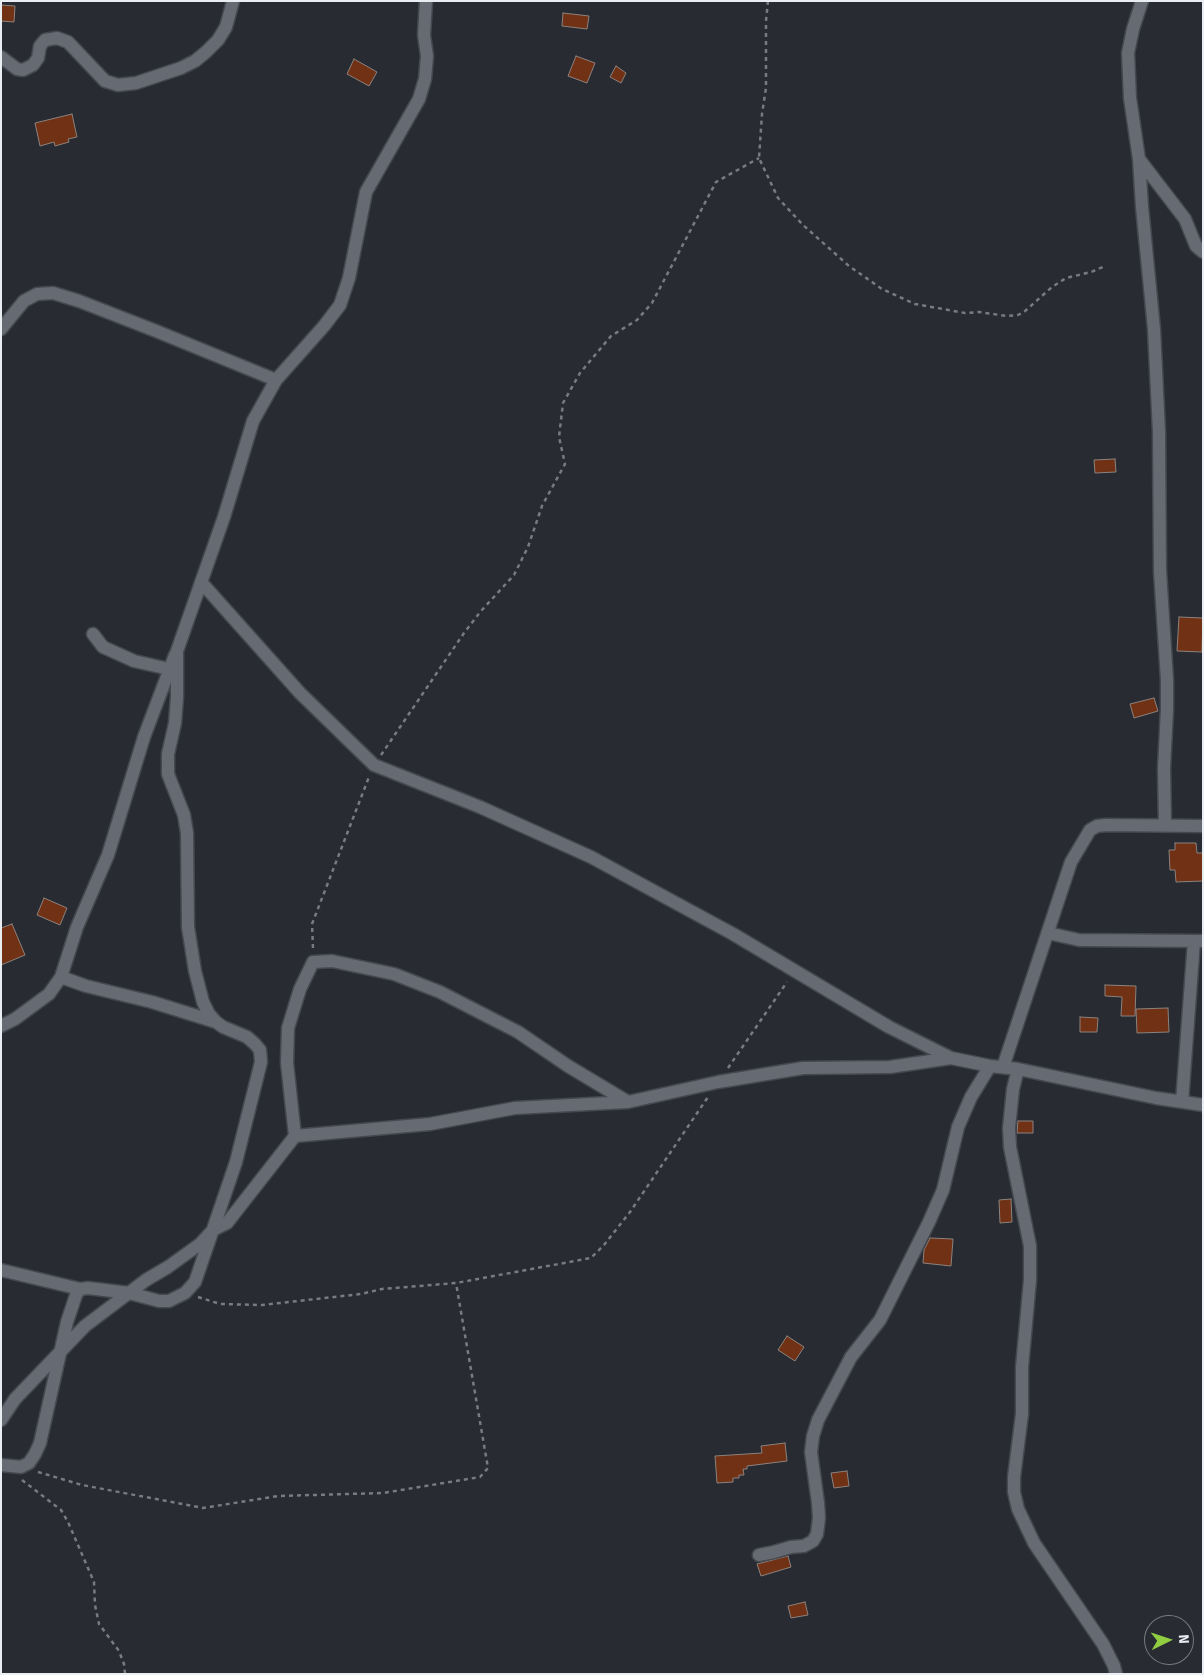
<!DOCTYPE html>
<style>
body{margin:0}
#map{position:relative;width:1204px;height:1675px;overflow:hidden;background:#282c32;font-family:"Fira Sans",sans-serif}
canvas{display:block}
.frame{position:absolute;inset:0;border:2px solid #eaedf1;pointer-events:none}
.north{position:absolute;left:1144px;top:1615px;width:50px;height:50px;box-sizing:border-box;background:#282c32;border:1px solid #76797e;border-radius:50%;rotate:86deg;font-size:14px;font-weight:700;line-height:20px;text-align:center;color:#eaedf1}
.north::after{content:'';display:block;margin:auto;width:18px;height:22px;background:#90cd41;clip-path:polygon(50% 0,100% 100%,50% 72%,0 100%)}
</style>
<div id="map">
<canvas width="1204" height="1675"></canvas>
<div class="frame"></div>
<div class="north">N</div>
</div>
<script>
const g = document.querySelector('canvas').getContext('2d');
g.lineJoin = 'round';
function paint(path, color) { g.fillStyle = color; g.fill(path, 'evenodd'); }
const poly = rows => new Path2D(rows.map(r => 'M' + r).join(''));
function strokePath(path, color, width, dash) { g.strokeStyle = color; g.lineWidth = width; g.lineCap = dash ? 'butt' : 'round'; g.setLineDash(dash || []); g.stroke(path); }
const building = poly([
 [1,5,15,6,14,22,1,21,1,5],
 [563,13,589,16,587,29,562,26,563,13],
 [576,56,595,63,587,83,568,76,576,56],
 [354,59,377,72,369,86,347,74,354,59],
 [616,66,626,73,621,83,610,77,616,66],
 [72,114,77,137,68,139,69,142,55,146,54,142,40,146,35,123,72,114],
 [1115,459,1116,472,1095,473,1094,460,1115,459],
 [1179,617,1203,618,1202,652,1177,651,1179,617],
 [1154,698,1158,711,1134,718,1130,704,1154,698],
 [1175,843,1196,843,1197,853,1203,853,1203,881,1176,882,1175,870,1170,870,1169,850,1175,850,1175,843],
 [44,898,67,908,60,925,37,915,44,898],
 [12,924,25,955,1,965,1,928,12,924],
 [1105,985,1136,986,1135,1016,1121,1016,1122,997,1105,996,1105,985],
 [1168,1008,1169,1032,1137,1033,1136,1009,1168,1008],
 [1080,1017,1098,1018,1097,1032,1080,1032,1080,1017],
 [1018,1121,1033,1121,1033,1133,1017,1133,1018,1121],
 [1011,1199,1012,1222,1000,1223,999,1200,1011,1199],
 [930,1238,953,1239,951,1266,923,1263,924,1250,930,1238],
 [787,1336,804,1347,795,1361,778,1350,787,1336],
 [785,1443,787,1461,747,1466,747,1469,743,1469,744,1475,739,1475,739,1478,733,1478,733,1482,717,1483,715,1456,762,1453,761,1446,785,1443],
 [847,1471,849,1486,834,1488,831,1473,847,1471],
 [788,1556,791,1567,761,1576,757,1564,788,1556],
 [805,1602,808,1615,791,1618,788,1606,805,1602]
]);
const path = poly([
 [768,1,766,21,766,88,762,114,759,158,778,198,803,225,849,266,882,289,915,304,965,313,979,312,1007,316,1018,315,1024,312,1052,287,1066,278,1091,272,1103,267],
 [381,755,464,633,481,611,514,575,528,547,542,506,565,464,559,437,563,403,580,373,611,336,637,320,652,303,716,182,759,158],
 [313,948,312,924,369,777],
 [728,1068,787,982],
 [198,1297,220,1304,262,1305,361,1294,382,1289,456,1283,591,1258,604,1245,630,1212,708,1097],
 [38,1472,82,1485,203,1508,278,1496,383,1493,480,1477,488,1468,456,1283],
 [22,1480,61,1510,68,1522,94,1582,95,1605,99,1624,119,1651,124,1664,125,1674]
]);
const minor = poly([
 [1142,1,1133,29,1128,53,1130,98,1139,159,1142,207,1154,329,1159,432,1160,571,1167,680,1167,709,1164,768,1165,826],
 [1,57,17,69,23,70,33,65,38,58,40,46,45,40,57,38,68,42,105,81,118,85,136,83,181,68,195,61,206,52,218,40,226,27,233,1],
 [1139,159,1185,219,1196,246,1203,252],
 [1,329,24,301,37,294,53,293,79,301,156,331,276,380],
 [201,582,300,693,374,765,480,807,591,857,733,934,889,1027,951,1058],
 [93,634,103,647,134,661,169,669],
 [1048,933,1079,940,1203,941],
 [61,977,86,986,152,1002,216,1022],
 [1,1026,15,1019,49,994,61,977,77,927,108,855,144,737,175,655],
 [1003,1067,1071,862,1090,830,1097,826,1106,825,1203,826],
 [1018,1069,1013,1089,1009,1128,1010,1147,1030,1246,1030,1280,1022,1367,1022,1414,1014,1477,1014,1492,1018,1509,1034,1543,1103,1644,1114,1666,1116,1674],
 [1182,1102,1194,941],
 [295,1136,430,1124,515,1108,628,1102,718,1082,803,1068,890,1067,951,1058,990,1066,1018,1069,1156,1098,1203,1105],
 [1,1270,80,1289],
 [1,1420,15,1399,85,1326,146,1280,168,1267,200,1244,213,1230,227,1223,295,1136,287,1063,288,1028,300,989,313,962,332,961,394,974,440,992,518,1032,568,1066,628,1102],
 [1,1465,21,1467,29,1463,35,1454,40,1443,67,1322,76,1295,80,1289,88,1288,129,1293,159,1301,169,1301,185,1293,195,1282,236,1162,261,1062,260,1050,255,1044,247,1037,223,1027,216,1022,209,1014,203,1002,195,971,188,927,187,833,184,815,168,774,168,754,175,723,177,697,177,651,224,517,253,421,276,380,324,326,340,305,349,278,366,192,419,99,425,79,427,56,424,35,426,1],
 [759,1555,774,1552,791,1547,804,1546,813,1541,817,1534,819,1518,818,1503,811,1452,813,1436,818,1420,851,1357,880,1320,929,1222,943,1190,958,1127,971,1097,990,1066]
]);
paint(building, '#713114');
strokePath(building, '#8c827e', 1);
strokePath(minor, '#45484e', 15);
strokePath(path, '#787b80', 2.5, [4, 4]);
strokePath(minor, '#666a72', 12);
</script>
